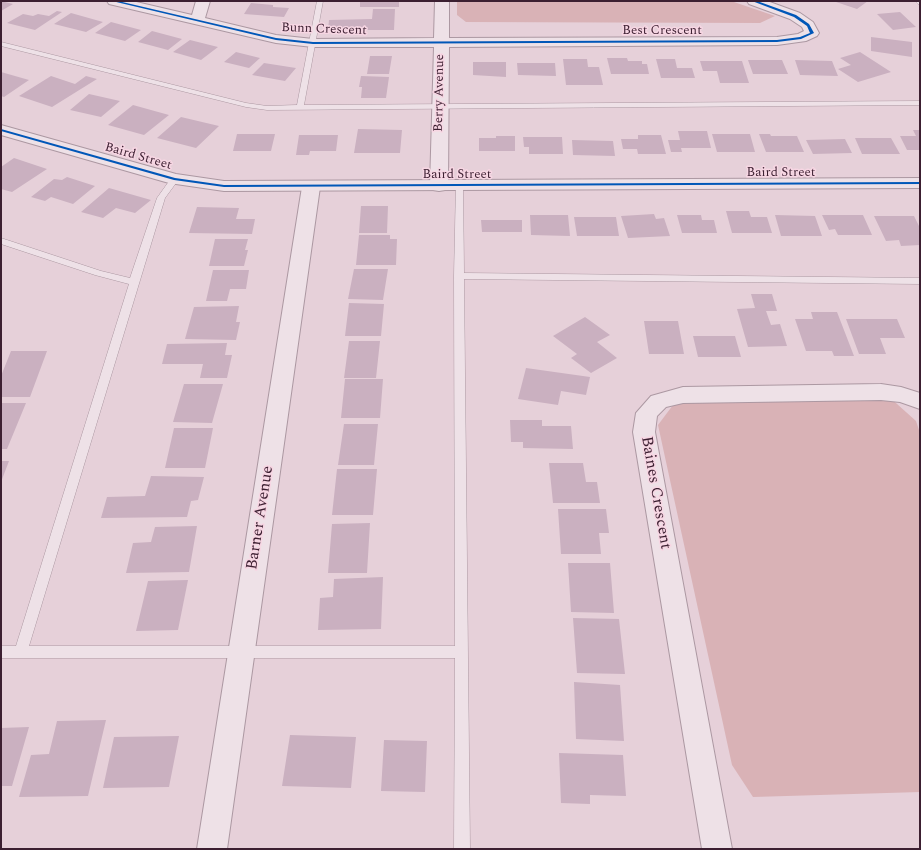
<!DOCTYPE html>
<style>
body{margin:0}
#map{position:relative;width:921px;height:850px;overflow:hidden;background:#e6d0d9;font-family:Spectral,serif}
canvas{display:block}
.frame{position:absolute;inset:0;border:2px solid #3c1f31;pointer-events:none}
</style>
<div id="map">
<canvas width="921" height="850"></canvas>
<div class="frame"></div>
</div>
<script>
const g = document.querySelector('canvas').getContext('2d');
g.lineJoin = 'round';
function paint(path, color) { g.fillStyle = color; g.fill(path, 'evenodd'); }
const poly = rows => new Path2D(rows.map(r => 'M' + r).join(''));
function strokePath(path, color, width, dash) { g.strokeStyle = color; g.lineWidth = width; g.lineCap = dash ? 'butt' : 'round'; g.setLineDash(dash || []); g.stroke(path); }
function write(font, color, halo, rows, align = 'center') {
  g.font = font + ' Spectral,serif'; g.lineWidth = 3; g.setLineDash([]); g.textBaseline = 'middle'; g.strokeStyle = halo; g.fillStyle = color; for (const [text, x, y, turn = 0] of rows) {
    g.save(); g.translate(x, y); g.rotate((+turn || 0) * Math.PI / 180); g.textAlign = isNaN(turn) ? turn : align; if (halo) g.strokeText(text, 0, 0); g.fillText(text, 0, 0); g.restore();
  }
}
const green = poly([
 [457,1,731,1,775,16,760,23,466,22,457,15],
 [887,395,916,421,920,433,920,792,753,797,732,765,658,425,676,401]
]);
const building = poly([
 [1,1,7,1,5,2,13,4,1,11],
 [360,1,399,1,399,7,360,7],
 [833,1,868,1,857,9],
 [251,3,273,5,273,7,289,8,284,17,244,14],
 [373,9,395,9,394,30,328,30,329,20,372,19],
 [57,11,62,12,35,30,7,23,23,14,33,16,38,14,49,16],
 [900,12,916,27,893,30,877,14],
 [71,13,103,22,86,32,54,24],
 [111,22,141,30,125,41,95,33],
 [152,31,182,39,168,50,138,42],
 [871,37,912,42,912,57,871,51],
 [190,40,218,47,201,60,173,52],
 [236,52,260,58,249,68,224,62],
 [860,52,891,72,858,82,838,69,851,65,840,58],
 [370,56,392,56,389,74,367,74],
 [607,58,627,58,628,61,642,61,642,64,647,64,649,74,611,74],
 [563,59,587,59,588,67,599,67,603,85,566,85],
 [656,59,675,59,677,68,692,68,695,78,661,78],
 [748,60,782,60,788,74,753,74],
 [795,60,832,61,838,76,800,75],
 [700,61,742,61,749,83,720,83,717,71,703,71],
 [473,62,506,62,506,77,473,75],
 [264,63,296,68,285,81,252,75],
 [517,63,555,63,556,76,518,75],
 [1,72,29,80,4,97,1,96],
 [51,76,75,84,86,76,97,79,52,107,19,96],
 [361,76,389,77,386,98,361,98,362,87,359,87],
 [89,94,120,101,101,117,70,110],
 [133,105,169,115,144,135,108,125],
 [181,117,219,126,196,148,157,138],
 [358,129,402,130,400,153,354,153],
 [913,130,920,130,920,150,907,150,900,136,916,136],
 [678,131,707,131,711,148,681,148,682,152,671,152,668,140,680,140],
 [237,134,275,134,271,151,233,151],
 [712,134,750,134,755,152,717,152],
 [759,134,770,134,771,136,797,136,804,152,766,152],
 [299,135,338,135,336,151,310,151,309,155,296,155],
 [638,135,661,135,666,154,638,154,637,149,623,149,621,139,638,139],
 [496,136,515,136,515,151,479,151,479,138,496,138],
 [523,137,562,137,563,154,529,154,529,147,524,147],
 [855,138,891,138,900,154,862,154],
 [845,139,852,153,813,154,806,140],
 [572,140,613,141,615,156,573,155],
 [14,158,47,169,12,192,1,189,1,167],
 [67,177,95,186,73,204,51,197,45,201,31,197,54,179,62,180],
 [109,188,151,200,135,213,116,208,103,218,81,212],
 [361,206,388,206,387,233,359,233],
 [197,207,239,208,236,219,255,219,252,234,189,233],
 [726,211,749,211,751,217,767,217,772,233,732,233],
 [654,214,656,219,664,218,670,236,628,238,621,216],
 [530,215,568,215,570,236,531,235],
 [677,215,701,215,702,220,714,220,717,233,682,233],
 [775,215,815,216,822,236,781,236],
 [822,215,863,215,872,235,838,235,835,229,829,230],
 [874,216,914,216,920,228,920,245,901,246,899,240,886,241],
 [574,217,616,217,619,236,577,236],
 [481,220,522,220,522,232,482,232],
 [359,235,390,235,390,239,397,239,396,265,356,265],
 [215,239,248,239,245,250,248,250,244,266,209,266],
 [354,269,388,269,383,300,348,299],
 [213,270,249,270,246,289,230,289,227,301,206,301],
 [751,294,772,294,777,311,766,311,771,325,780,324,787,346,748,347,737,309,755,308],
 [349,303,384,304,381,336,345,336],
 [239,306,236,322,240,322,236,340,185,339,194,307],
 [811,312,837,312,854,356,834,356,832,351,806,351,795,319,813,319],
 [585,317,610,335,597,342,617,358,591,373,571,358,577,354,553,336],
 [846,319,897,319,905,338,880,338,886,354,859,354],
 [644,321,678,321,684,354,649,354],
 [693,336,735,336,741,357,698,357],
 [349,341,380,341,376,378,344,378],
 [227,343,225,355,232,355,227,378,200,378,203,364,162,364,167,344],
 [11,351,47,351,30,397,1,397,1,376],
 [526,368,590,377,586,395,561,391,558,405,518,399],
 [345,379,383,379,380,418,341,418],
 [184,384,223,384,212,423,173,422],
 [1,403,26,403,7,449,1,449],
 [510,420,542,420,542,426,571,426,573,449,523,448,523,442,511,442],
 [344,424,378,424,374,465,338,465],
 [174,428,213,428,205,468,165,468],
 [1,461,9,461,1,482],
 [549,463,583,463,586,482,597,482,600,503,553,503],
 [337,469,377,469,373,515,332,515],
 [151,476,204,477,198,500,191,501,187,517,101,518,107,497,145,496],
 [558,509,606,509,609,533,599,533,601,554,561,554],
 [370,523,367,573,328,573,332,524],
 [197,526,189,572,126,573,133,543,151,542,155,527],
 [568,563,610,563,614,613,571,612],
 [383,577,381,629,318,630,320,598,333,597,334,579],
 [188,580,178,630,136,631,148,581],
 [573,618,619,619,625,674,577,673],
 [574,682,620,685,624,741,576,739],
 [106,720,88,796,19,797,31,755,49,754,57,721],
 [29,727,12,786,1,786,1,728],
 [290,735,356,737,351,788,282,786],
 [179,736,169,787,103,788,114,737],
 [384,740,427,741,425,792,381,791],
 [559,753,623,755,626,796,590,795,590,804,561,803]
]);
const service = poly([
 [317,1,323,1,304,105,920,101,920,105,267,110,246,107,1,46,1,42,246,103,267,106,297,105,317,1],
 [915,1,920,1,920,5,918,4,915,1],
 [175,176,179,179,165,198,29,646,455,646,454,276,456,184,459,183,463,186,464,273,920,278,920,284,464,279,470,849,454,849,455,658,1,658,1,646,16,646,129,284,95,275,1,244,1,238,101,271,130,278,157,198,172,177,175,176]
]);
const minor = poly([
 [107,1,132,1,192,15,196,1,210,1,205,18,276,35,313,39,434,38,435,1,449,1,449,38,777,37,798,34,804,31,802,27,790,19,749,4,747,1,767,1,800,13,813,22,819,33,817,36,806,41,777,45,449,47,448,186,445,190,439,191,433,190,430,186,434,47,313,47,276,43,109,4,107,1],
 [311,182,317,183,320,187,227,849,197,849,302,187,305,183,311,182],
 [881,384,901,387,920,393,920,409,900,402,881,400,683,403,666,407,657,416,655,432,732,849,702,849,633,432,636,413,651,396,683,387,881,384]
]);
const tertiary = poly([
 [1,125,176,174,224,181,920,178,920,188,224,191,169,183,1,135,1,125]
]);
const cycleway = poly([
 [112,1,118,1,276,38,313,42,777,40,800,37,810,33,807,26,794,17,752,1,757,1,796,15,809,24,814,33,801,39,777,42,313,44,276,40,112,1],
 [1,129,175,178,224,185,920,182,920,184,224,187,174,180,1,131,1,129]
]);
const farStreetnames = [
 ["Bunn Crescent",324,30,2],
 ["Best Crescent",662,31],
 ["Berry Avenue",440,93,-89],
 ["Baird Street",138,157,16],
 ["Baird Street",781,173],
 ["Baird Street",457,175]
];
const streetNames = [
 ["Baines Crescent",655,493,80],
 ["Barner Avenue",261,518,-81]
];
paint(green, '#d9b2b6');
paint(building, '#cab0c0');
strokePath(service, '#ac98a2', 1);
strokePath(minor, '#ac98a2', 2);
strokePath(tertiary, '#ac98a2', 2);
paint(service, '#eee1e7');
paint(minor, '#eee1e7');
paint(tertiary, '#eee1e7');
paint(cycleway, '#0057b8');
write('13px', '#3c1f31', '#f7d6e3', farStreetnames);
write('16px', '#3c1f31', '#f7d6e3', streetNames);
</script>
